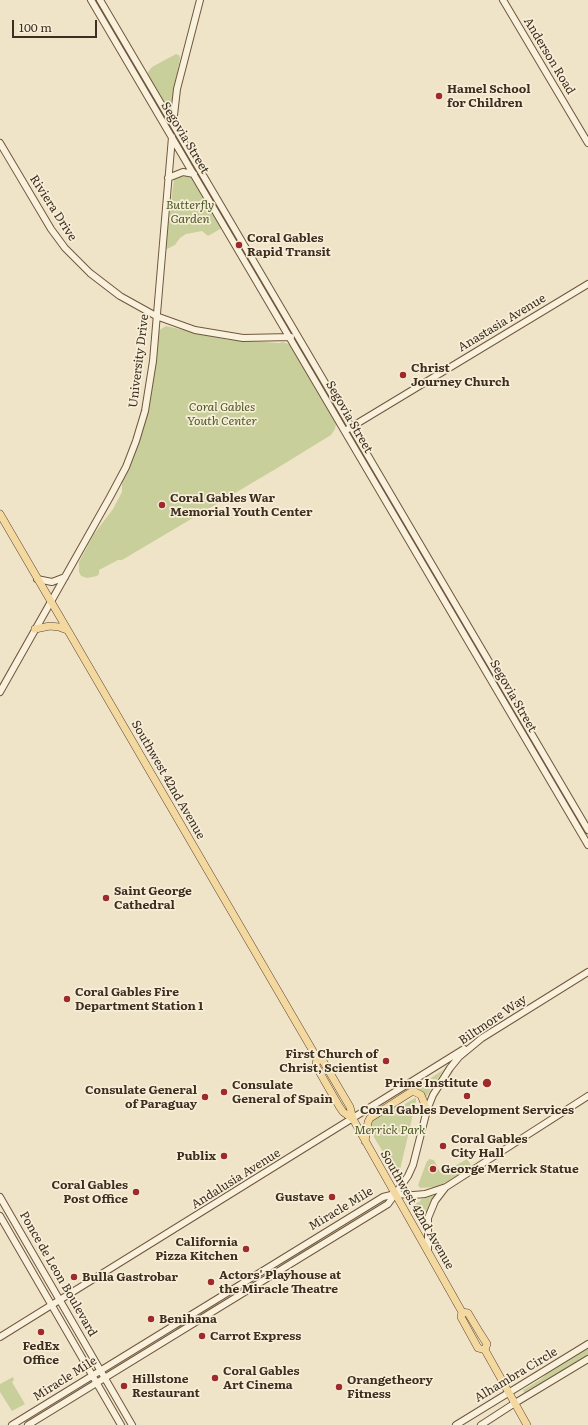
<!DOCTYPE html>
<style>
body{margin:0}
#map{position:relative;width:588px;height:1425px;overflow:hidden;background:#f0e4c8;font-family:Literata,serif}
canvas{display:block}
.scale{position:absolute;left:12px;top:20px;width:85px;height:18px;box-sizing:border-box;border:2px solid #3d2e20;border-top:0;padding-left:5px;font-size:12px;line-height:14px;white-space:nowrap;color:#3d2e20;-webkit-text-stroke:3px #f7eed8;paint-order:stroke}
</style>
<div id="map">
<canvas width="588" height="1425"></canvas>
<div class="scale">100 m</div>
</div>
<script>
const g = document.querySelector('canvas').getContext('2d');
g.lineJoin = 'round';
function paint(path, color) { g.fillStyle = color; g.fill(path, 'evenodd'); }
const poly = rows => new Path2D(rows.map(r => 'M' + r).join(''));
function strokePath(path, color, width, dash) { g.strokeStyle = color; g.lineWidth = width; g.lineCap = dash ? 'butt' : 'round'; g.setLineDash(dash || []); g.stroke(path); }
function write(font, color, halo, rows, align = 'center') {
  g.font = font + ' Literata,serif'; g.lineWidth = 3.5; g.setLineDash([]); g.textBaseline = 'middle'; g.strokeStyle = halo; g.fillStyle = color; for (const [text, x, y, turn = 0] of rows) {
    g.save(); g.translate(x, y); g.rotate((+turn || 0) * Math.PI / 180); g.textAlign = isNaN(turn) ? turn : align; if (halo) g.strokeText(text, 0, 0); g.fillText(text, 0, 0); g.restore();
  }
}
const green = poly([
 [176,54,179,55,180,58,171,105,169,107,164,105,148,76,148,72,152,67],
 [184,175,192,177,222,228,208,236,202,231,186,234,180,238,175,245,165,250,174,179,176,177],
 [166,326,229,340,280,343,282,342,289,344,333,417,336,424,335,429,331,435,279,467,122,560,118,560,99,570,99,574,97,576,87,578,81,576,79,572,79,562,94,534,113,509,122,492,122,483,135,454,145,422,153,375,159,331,161,329],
 [443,1070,425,1099,414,1089,415,1088],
 [415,1098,416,1098,416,1101,400,1170,397,1172,394,1171,371,1132,370,1125,374,1119,394,1106,400,1107],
 [429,1159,434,1160,440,1172,443,1173,467,1159,472,1167,443,1184,434,1187,420,1188,418,1185,427,1161,428,1161],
 [436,1195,430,1206,425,1218,422,1214,418,1211,414,1203,420,1202,421,1199],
 [317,1241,318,1243,279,1266,284,1261],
 [220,1301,215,1307,177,1330,175,1328],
 [588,1347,588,1357,525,1395,523,1390,541,1379,547,1373],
 [13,1377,14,1380,12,1382,25,1404,12,1411,0,1392,0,1384]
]);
const secondary = poly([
 [91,0,588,845],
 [100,0,588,830],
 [503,0,588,143],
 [173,124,177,89,200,0],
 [0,143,51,229,65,248,90,273,120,296,156,316,195,330,243,338,291,337],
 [168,178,183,172,194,174],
 [348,429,588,284],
 [37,579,52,582,65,577],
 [0,692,110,497,126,467,136,441,145,411,153,361,172,137],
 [0,1197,132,1425],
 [0,1216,121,1425],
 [428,1251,428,1218,435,1201,445,1188],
 [0,1337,464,1049],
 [12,1425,383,1197,395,1194,414,1195,425,1194,446,1187,588,1096],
 [28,1425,388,1204,408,1176,413,1165,427,1110,433,1095,450,1068,459,1057,482,1038,588,972],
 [456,1425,588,1344],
 [481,1425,515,1403,588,1359]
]);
const primary = poly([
 [0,514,317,1058,323,1061,350,1107,353,1119,462,1312,461,1317,478,1348,485,1350,527,1425],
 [35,629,50,626,59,627,67,630],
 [317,1058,316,1066,339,1106,343,1112,353,1119],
 [365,1141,368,1122,370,1118,411,1092,415,1092,421,1095,427,1110],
 [462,1312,468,1313,480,1333,487,1344,485,1350]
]);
const markers = [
 [439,96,4,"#9e2a2b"],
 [239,245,4,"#9e2a2b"],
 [403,375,4,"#9e2a2b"],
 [162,505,4,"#9e2a2b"],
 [106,898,4,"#9e2a2b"],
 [67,999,4,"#9e2a2b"],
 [386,1061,4,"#9e2a2b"],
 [487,1083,5,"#9e2a2b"],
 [224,1092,4,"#9e2a2b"],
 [467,1096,4,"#9e2a2b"],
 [205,1097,4,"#9e2a2b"],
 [443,1146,4,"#9e2a2b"],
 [224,1156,4,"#9e2a2b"],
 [433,1169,4,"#9e2a2b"],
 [136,1192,4,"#9e2a2b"],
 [332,1197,4,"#9e2a2b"],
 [246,1249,4,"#9e2a2b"],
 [74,1277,4,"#9e2a2b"],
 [211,1282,4,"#9e2a2b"],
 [151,1319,4,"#9e2a2b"],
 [41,1332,4,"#9e2a2b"],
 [202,1336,4,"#9e2a2b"],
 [215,1378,4,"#9e2a2b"],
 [124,1386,4,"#9e2a2b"],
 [339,1387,4,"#9e2a2b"]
];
const streetNames = [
 ["Anderson Road",549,56,59],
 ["Segovia Street",185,138,59],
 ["Riviera Drive",53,208,57],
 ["Anastasia Avenue",502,323,-31],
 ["University Drive",139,361,-83],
 ["Segovia Street",349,417,60],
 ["Segovia Street",513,696,60],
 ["Southwest 42nd Avenue",168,780,60],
 ["Biltmore Way",493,1020,-34],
 ["Andalusia Avenue",236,1179,-32],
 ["Miracle Mile",341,1209,-31],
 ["Southwest 42nd Avenue",417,1210,60],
 ["Ponce de Leon Boulevard",58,1274,60],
 ["Alhambra Circle",516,1375,-31],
 ["Miracle Mile",65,1379,-32]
];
const poiNames = [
 ["Hamel School",447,89],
 ["for Children",447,103],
 ["Coral Gables",247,238],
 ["Rapid Transit",247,252],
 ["Christ",411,368],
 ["Journey Church",411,382],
 ["Coral Gables War",170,498],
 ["Memorial Youth Center",170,512],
 ["Saint George",114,891],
 ["Cathedral",114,905],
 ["Coral Gables Fire",75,992],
 ["Department Station 1",75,1006],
 ["First Church of",378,1054,"right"],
 ["Christ, Scientist",378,1068,"right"],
 ["Prime Institute",478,1083,"right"],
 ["Consulate",232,1085],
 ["General of Spain",232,1099],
 ["Consulate General",197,1090,"right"],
 ["of Paraguay",197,1104,"right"],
 ["Coral Gables Development Services",467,1110,"center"],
 ["Coral Gables",451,1139],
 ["City Hall",451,1153],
 ["Publix",216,1156,"right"],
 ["George Merrick Statue",441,1169],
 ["Coral Gables",128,1185,"right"],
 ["Post Office",128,1199,"right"],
 ["Gustave",324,1197,"right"],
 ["California",238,1242,"right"],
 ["Pizza Kitchen",238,1256,"right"],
 ["Actors' Playhouse at",219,1275],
 ["the Miracle Theatre",219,1289],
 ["Bulla Gastrobar",82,1277],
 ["Benihana",159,1319],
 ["Carrot Express",210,1336],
 ["FedEx",41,1346,"center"],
 ["Office",41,1360,"center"],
 ["Coral Gables",223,1371],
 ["Art Cinema",223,1385],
 ["Hillstone",132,1379],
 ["Restaurant",132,1393],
 ["Orangetheory",347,1380],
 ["Fitness",347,1394]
];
const parkNames = [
 ["Butterfly",190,205],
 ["Garden",190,219],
 ["Coral Gables",222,407],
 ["Youth Center",222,421],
 ["Merrick Park",390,1130]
];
paint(green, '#c9cf9b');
strokePath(secondary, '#6f573f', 8);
strokePath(primary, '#5b4430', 8);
strokePath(secondary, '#faf1dc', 6);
strokePath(primary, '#f3d9a0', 7);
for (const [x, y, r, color] of markers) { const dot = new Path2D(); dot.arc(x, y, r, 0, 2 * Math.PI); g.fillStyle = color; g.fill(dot); strokePath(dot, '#f7eed8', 1.5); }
write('12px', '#3d2e20', '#f7eed8', streetNames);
write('bold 12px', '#3d2e20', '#f7eed8', poiNames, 'left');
write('italic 12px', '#4d5a26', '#f7eed8', parkNames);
</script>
